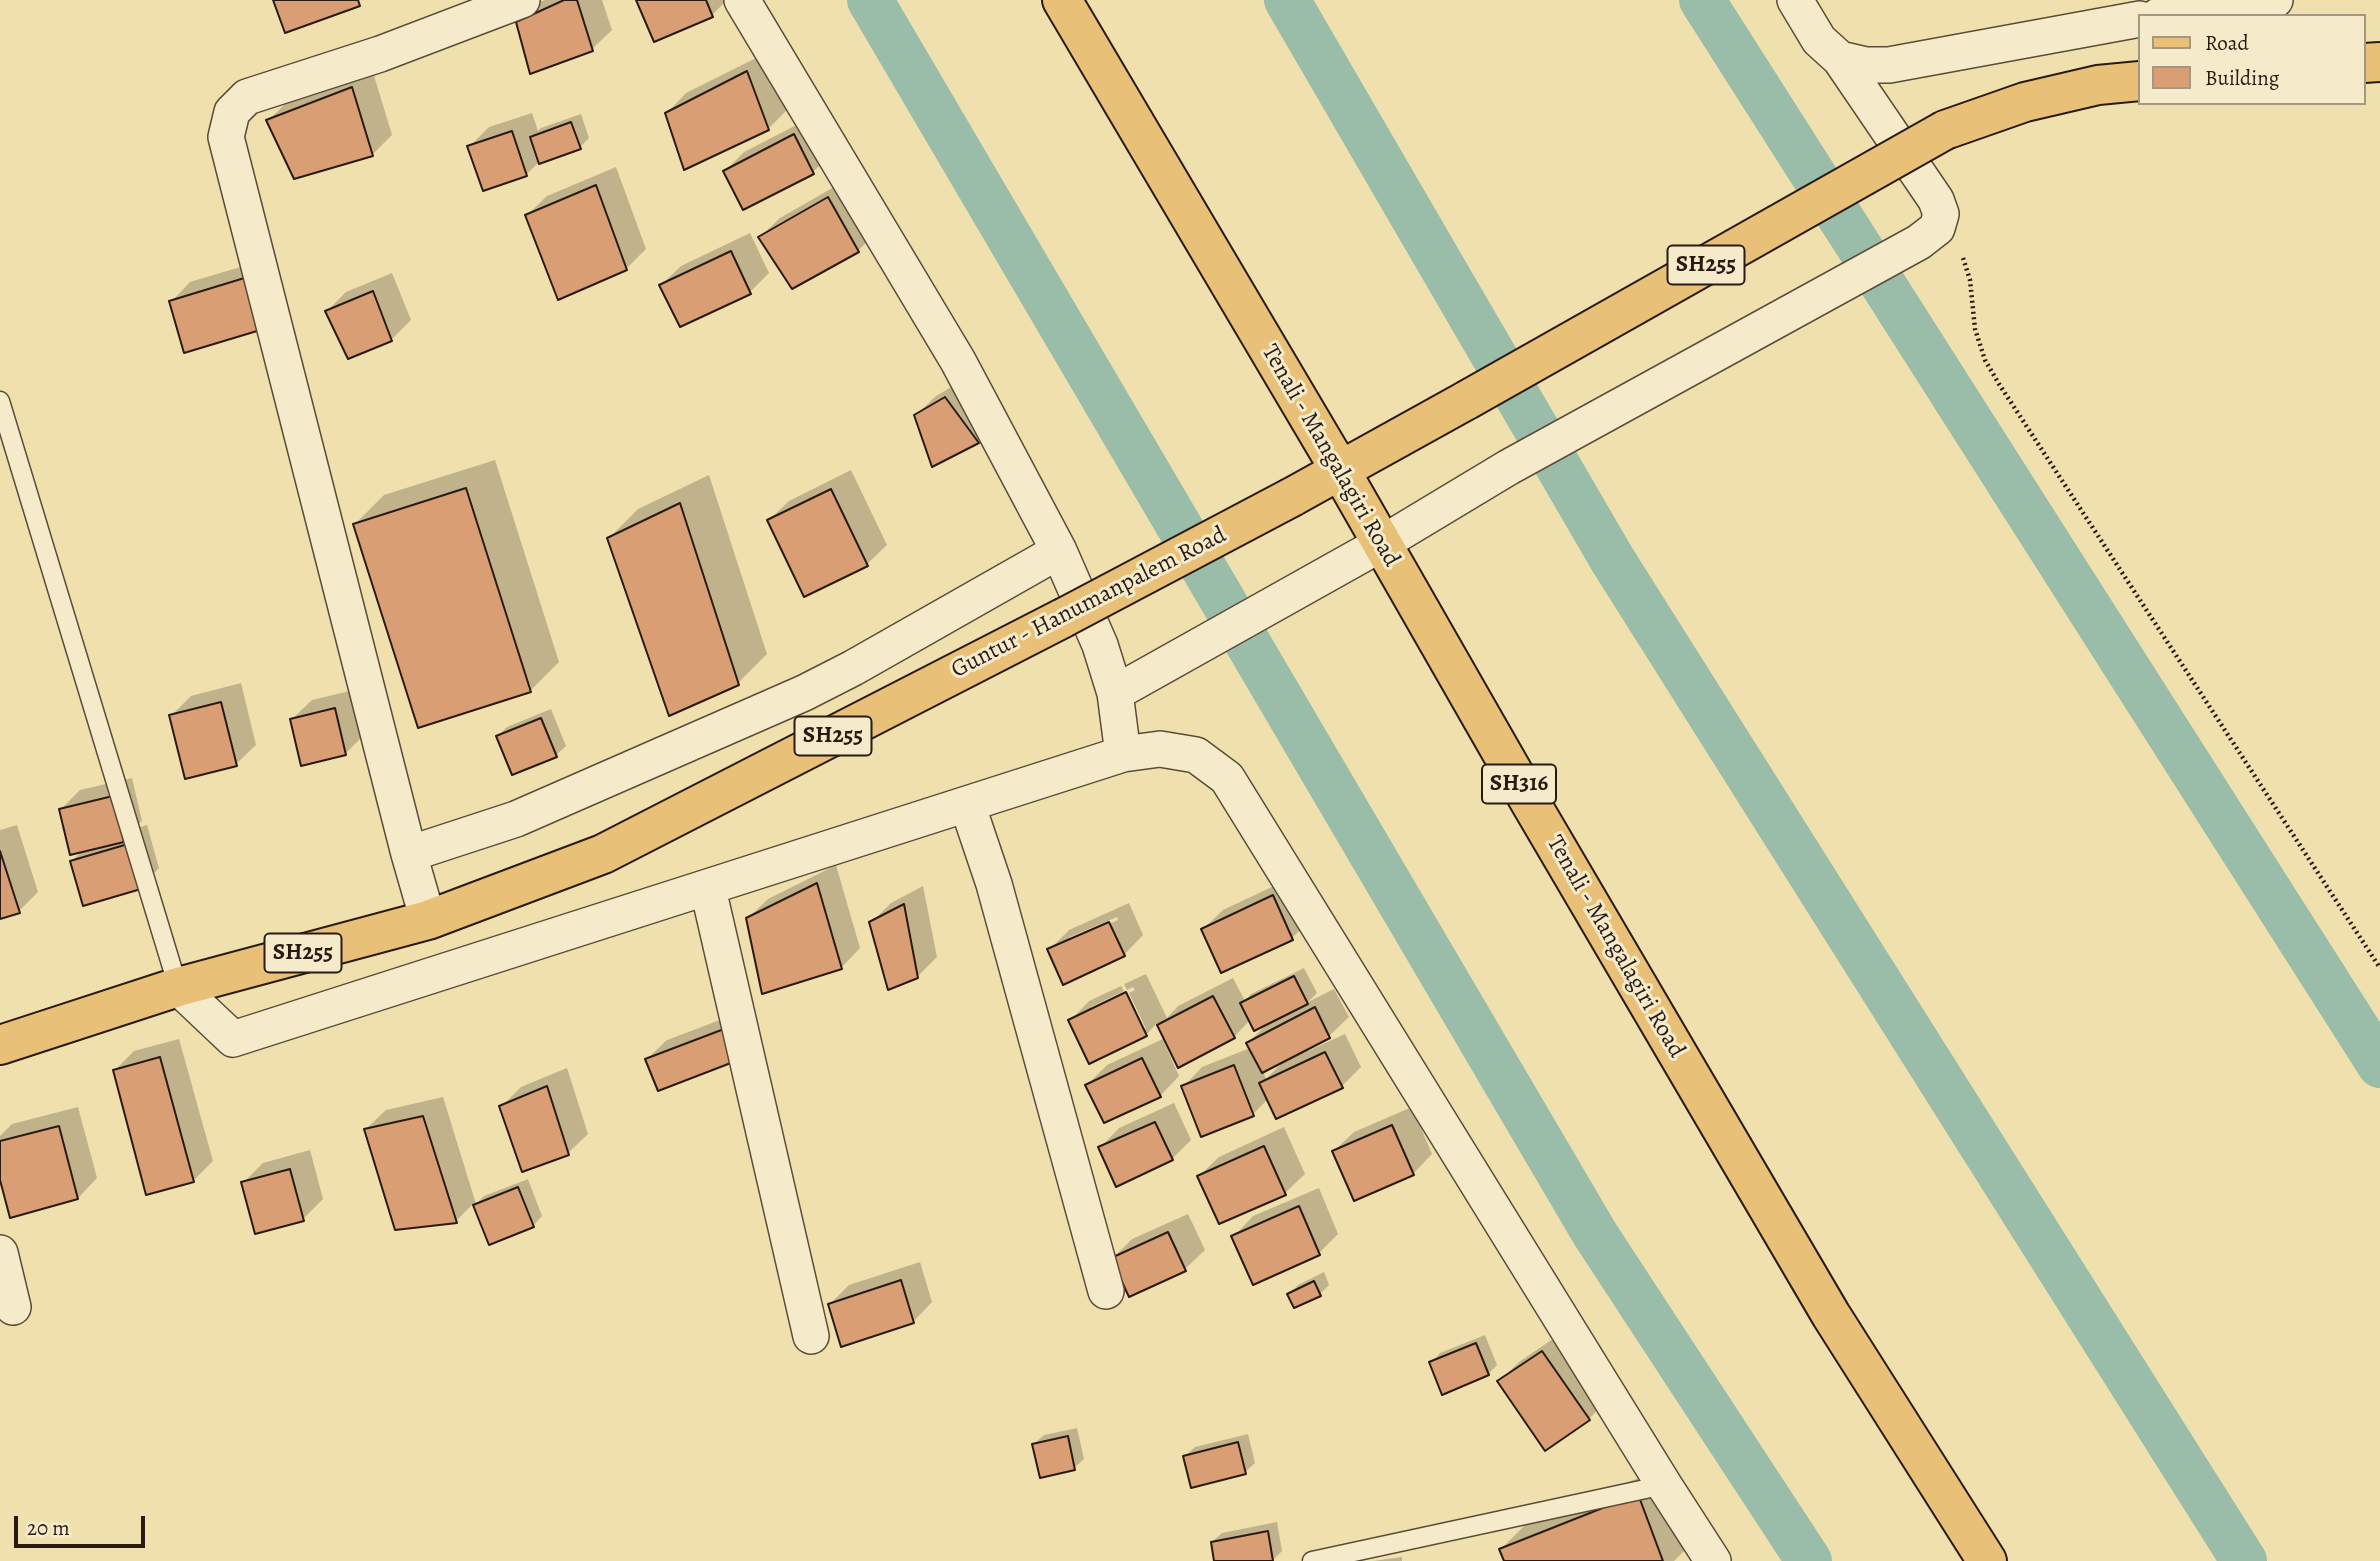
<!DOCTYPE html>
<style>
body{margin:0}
#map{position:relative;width:2380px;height:1561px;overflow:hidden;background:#f0e0ae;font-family:Alegreya,serif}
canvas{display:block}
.legend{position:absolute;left:2138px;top:14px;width:228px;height:91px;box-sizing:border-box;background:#f5ebca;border:2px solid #a39881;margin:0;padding:9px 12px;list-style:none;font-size:21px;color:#291b14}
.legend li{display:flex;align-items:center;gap:14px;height:35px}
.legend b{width:35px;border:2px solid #a39881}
.scale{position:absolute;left:14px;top:1516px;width:131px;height:32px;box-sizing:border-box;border:4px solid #291b14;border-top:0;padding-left:9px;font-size:21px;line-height:24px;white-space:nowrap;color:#291b14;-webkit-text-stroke:5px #f5ebca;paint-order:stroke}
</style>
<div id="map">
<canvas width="2380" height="1561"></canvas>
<ul class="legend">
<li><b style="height:9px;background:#e8c077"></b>Road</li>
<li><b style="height:19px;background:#d99e73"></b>Building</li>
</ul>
<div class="scale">20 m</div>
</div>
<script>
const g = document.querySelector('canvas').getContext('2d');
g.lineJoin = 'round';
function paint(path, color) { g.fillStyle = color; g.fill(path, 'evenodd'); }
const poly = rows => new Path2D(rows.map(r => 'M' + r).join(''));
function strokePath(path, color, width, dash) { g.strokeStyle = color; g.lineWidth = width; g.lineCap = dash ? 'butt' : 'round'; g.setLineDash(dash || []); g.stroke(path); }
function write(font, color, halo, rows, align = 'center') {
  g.font = font + ' Alegreya,serif'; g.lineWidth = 6; g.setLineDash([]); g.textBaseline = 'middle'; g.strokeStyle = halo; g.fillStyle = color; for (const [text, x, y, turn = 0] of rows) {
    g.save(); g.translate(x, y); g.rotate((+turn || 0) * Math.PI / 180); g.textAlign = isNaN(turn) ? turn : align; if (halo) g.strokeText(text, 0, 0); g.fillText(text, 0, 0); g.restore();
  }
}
const shadow = poly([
 [545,0,602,0,612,30,592,49,518,23,537,3],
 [638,0,727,0,712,15],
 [766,53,788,109,768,129,667,113,686,93],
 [372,69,392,135,372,155,268,121,288,101],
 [532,113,538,131,541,128,581,114,589,138,580,147,539,162,526,175,469,147,489,127],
 [814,116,832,153,813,172,725,171,744,152],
 [616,167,646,249,626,269,527,215,547,196],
 [848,179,877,231,858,251,760,237,780,218],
 [750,233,769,273,750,292,661,285,681,266],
 [271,258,285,307,171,302,190,282],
 [392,273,411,320,391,340,327,311,346,292],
 [965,379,997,422,977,441,916,415,936,396],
 [495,460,559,662,530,691,355,524,384,495],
 [851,470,887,545,867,564,769,520,789,501],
 [709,475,767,654,738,683,609,538,638,509],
 [241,683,256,745,236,764,171,716,191,696],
 [354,690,365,734,345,754,292,719,312,700],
 [551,709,566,746,556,755,513,773,498,736,507,727],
 [132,778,142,821,133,829,147,825,159,868,140,888,72,861,84,849,61,809,80,790],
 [17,825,38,892,19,911,0,917,0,830],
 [836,865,860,948,841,968,748,918,768,899],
 [1293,877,1311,919,1292,938,1203,929,1223,910],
 [923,886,937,957,917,977,871,923,891,903],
 [1129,903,1143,935,1124,955,1049,950,1069,930],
 [1117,917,1118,920,1070,941,1070,937],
 [1304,968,1317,993,1308,1002,1334,989,1349,1017,1329,1036,1307,1048,1308,1051,1345,1034,1361,1067,1342,1086,1268,1099,1253,1114,1183,1087,1202,1067,1250,1048,1248,1043,1268,1023,1250,1020,1234,1037,1163,1040,1179,1076,1160,1096,1087,1085,1107,1065,1165,1038,1157,1023,1146,1035,1070,1021,1089,1001,1121,986,1124,991,1091,1007,1091,1011,1146,1029,1129,993,1135,990,1133,987,1127,990,1124,984,1146,974,1167,1018,1178,1006,1233,978,1245,1001,1251,994],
 [1283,1062,1266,1079,1263,1071],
 [744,1011,755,1040,647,1059,667,1040],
 [179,1039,213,1161,193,1181,115,1070,134,1051],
 [567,1068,588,1134,568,1153,501,1107,521,1087],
 [443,1097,476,1204,484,1196,528,1179,542,1216,533,1226,490,1243,474,1203,456,1221,366,1129,386,1110],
 [1174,1103,1191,1140,1172,1159,1100,1148,1119,1128],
 [78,1107,97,1178,78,1198,0,1173,0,1136,12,1124],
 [1412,1107,1432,1154,1413,1174,1334,1151,1354,1132],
 [1284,1127,1305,1174,1285,1193,1199,1176,1219,1157],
 [310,1150,323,1199,303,1219,243,1183,263,1163],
 [1319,1188,1338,1234,1319,1253,1234,1236,1253,1216],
 [1188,1214,1205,1250,1185,1269,1130,1295,1113,1258,1132,1239],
 [920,1262,932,1302,913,1322,830,1304,849,1285],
 [1324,1272,1329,1285,1320,1294,1289,1294,1298,1285],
 [1563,1332,1608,1399,1589,1419,1500,1381,1519,1362],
 [1485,1335,1497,1365,1488,1374,1431,1363,1440,1353],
 [1077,1428,1084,1459,1074,1468,1034,1444,1044,1435],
 [1248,1434,1255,1463,1245,1472,1185,1456,1195,1447],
 [1667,1467,1695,1540,1674,1561,1505,1561,1501,1549,1530,1520],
 [1277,1522,1282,1551,1273,1560,1216,1561,1212,1542,1222,1533],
 [1402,1557,1402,1561,1373,1561]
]);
const canal = poly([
 [870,0,1595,1234,1809,1561],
 [1287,0,1612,559,2244,1561],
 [1702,0,2380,1065]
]);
const building = poly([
 [273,0,358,0,360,6,285,33,273,0],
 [564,0,577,0,593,51,530,74,516,22,564,0],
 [636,0,706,0,713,17,654,42,636,0],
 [747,71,769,130,684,170,665,113,747,71],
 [352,87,373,156,294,179,266,120,352,87],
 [571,122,581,149,539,164,530,137,571,122],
 [512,131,527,176,483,191,467,146,512,131],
 [794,134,814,174,743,210,723,171,794,134],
 [596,185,627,270,558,300,525,215,596,185],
 [828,197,859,252,792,289,758,237,828,197],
 [731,251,751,294,680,327,659,285,731,251],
 [251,276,267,328,184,353,169,301,251,276],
 [373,291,392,341,348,359,325,311,373,291],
 [945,397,979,443,932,467,914,415,945,397],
 [466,488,531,692,418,728,353,524,466,488],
 [831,489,868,566,804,597,767,520,831,489],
 [680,503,739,685,669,716,607,538,680,503],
 [221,702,237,766,185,779,169,715,221,702],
 [335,708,346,755,301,766,290,719,335,708],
 [541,718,557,757,512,775,496,736,541,718],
 [113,796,124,842,70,855,59,809,113,796],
 [128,844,141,889,83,906,70,861,128,844],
 [0,851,20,913,0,919,0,851],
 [817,883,842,969,762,994,746,918,817,883],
 [1273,895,1293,940,1221,973,1201,929,1273,895],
 [904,904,918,978,888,990,869,922,904,904],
 [1109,922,1125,956,1063,985,1047,949,1109,922],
 [1294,976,1308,1004,1254,1031,1240,1003,1294,976],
 [1126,992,1147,1036,1089,1064,1068,1020,1126,992],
 [1213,996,1235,1038,1178,1068,1157,1025,1213,996],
 [1315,1007,1330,1038,1262,1073,1246,1043,1315,1007],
 [724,1029,736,1061,658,1091,645,1059,724,1029],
 [1325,1052,1343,1088,1276,1119,1259,1083,1325,1052],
 [160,1057,194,1182,146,1195,113,1070,160,1057],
 [1142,1058,1161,1097,1104,1123,1085,1085,1142,1058],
 [1234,1065,1254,1116,1201,1137,1181,1086,1234,1065],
 [547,1086,569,1155,522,1172,499,1106,547,1086],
 [423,1116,457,1223,395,1230,364,1129,423,1116],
 [1155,1122,1173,1160,1116,1187,1098,1147,1155,1122],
 [1392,1125,1414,1175,1354,1201,1332,1151,1392,1125],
 [59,1126,78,1199,10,1218,0,1180,0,1141,59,1126],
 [1264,1146,1286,1195,1219,1224,1197,1176,1264,1146],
 [290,1169,304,1221,255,1234,241,1182,290,1169],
 [518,1187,534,1227,489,1245,473,1205,518,1187],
 [1299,1206,1320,1255,1253,1285,1231,1236,1299,1206],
 [1168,1232,1186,1271,1129,1297,1111,1258,1168,1232],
 [901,1280,914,1323,841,1347,828,1304,901,1280],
 [1314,1281,1321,1296,1294,1308,1287,1294,1314,1281],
 [1476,1343,1489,1375,1442,1395,1429,1362,1476,1343],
 [1542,1351,1590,1420,1545,1451,1497,1381,1542,1351],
 [1068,1436,1075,1470,1040,1478,1032,1444,1068,1436],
 [1238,1442,1246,1474,1191,1488,1183,1456,1238,1442],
 [1638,1494,1663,1561,1504,1561,1499,1549,1638,1494],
 [1268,1531,1273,1561,1214,1561,1211,1542,1268,1531]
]);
const path = poly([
 [1963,258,1970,280,1975,329,1985,360,1999,384,2380,968]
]);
const lane = poly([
 [0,401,178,987],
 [1312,1561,1664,1485]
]);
const street = poly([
 [742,0,958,361,1059,551,1100,645,1115,693,1123,754],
 [1795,0,1819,40,1840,59,1866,65,1889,65,2140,19],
 [2158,16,2275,0],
 [1115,693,1381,544,1509,467,1919,242,1937,228,1941,214,1936,200,1840,59],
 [967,804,994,884,1106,1291],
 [409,854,516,819,804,693,853,668,1059,551],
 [708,889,811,1336],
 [428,920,409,854,226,137,232,112,247,97,380,54,522,0],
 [178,987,233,1039,1123,754,1160,749,1196,755,1227,778,1664,1485,1713,1561],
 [0,1253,13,1307]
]);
const primary = poly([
 [1062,0,1340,470,1530,802,1831,1315,1987,1561],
 [2364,63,2380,62],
 [1945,130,2025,102,2098,85,2140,81],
 [1292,497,1467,400],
 [0,1045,178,987,428,920,603,854,1063,618]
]);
const primaryBridge = poly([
 [1467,400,1945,130],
 [1063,618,1292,497]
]);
const shields = [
 [1706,265,77],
 [833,736,77],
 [1519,784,74],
 [303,953,77]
];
const shieldNames = [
 ["SH255",1706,265],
 ["SH255",833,736],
 ["SH316",1519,784],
 ["SH255",303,953]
];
const streetNames = [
 ["Tenali - Mangalagiri Road",1330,456,60],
 ["Guntur - Hanumanpalem Road",1089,603,-27],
 ["Tenali - Mangalagiri Road",1615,947,60]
];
paint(shadow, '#0003');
strokePath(canal, '#9abdaa', 46);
paint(building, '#d99e73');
strokePath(building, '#291b14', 2);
strokePath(lane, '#5b4c3a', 21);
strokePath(street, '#5b4c3a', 38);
strokePath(primary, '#291b14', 42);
strokePath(path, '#291b14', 4.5, [2, 3.5]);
strokePath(lane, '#f5ebca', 18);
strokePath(street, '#f5ebca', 35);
strokePath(primary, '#e8c077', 38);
strokePath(primaryBridge, '#291b14', 42, []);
strokePath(primaryBridge, '#e8c077', 38);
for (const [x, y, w] of shields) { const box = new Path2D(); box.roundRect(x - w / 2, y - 19.5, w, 39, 5); g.fillStyle = '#f5ebca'; g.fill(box); strokePath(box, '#291b14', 2); }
write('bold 23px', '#291b14', null, shieldNames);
write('24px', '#291b14', '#f5ebca', streetNames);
</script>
